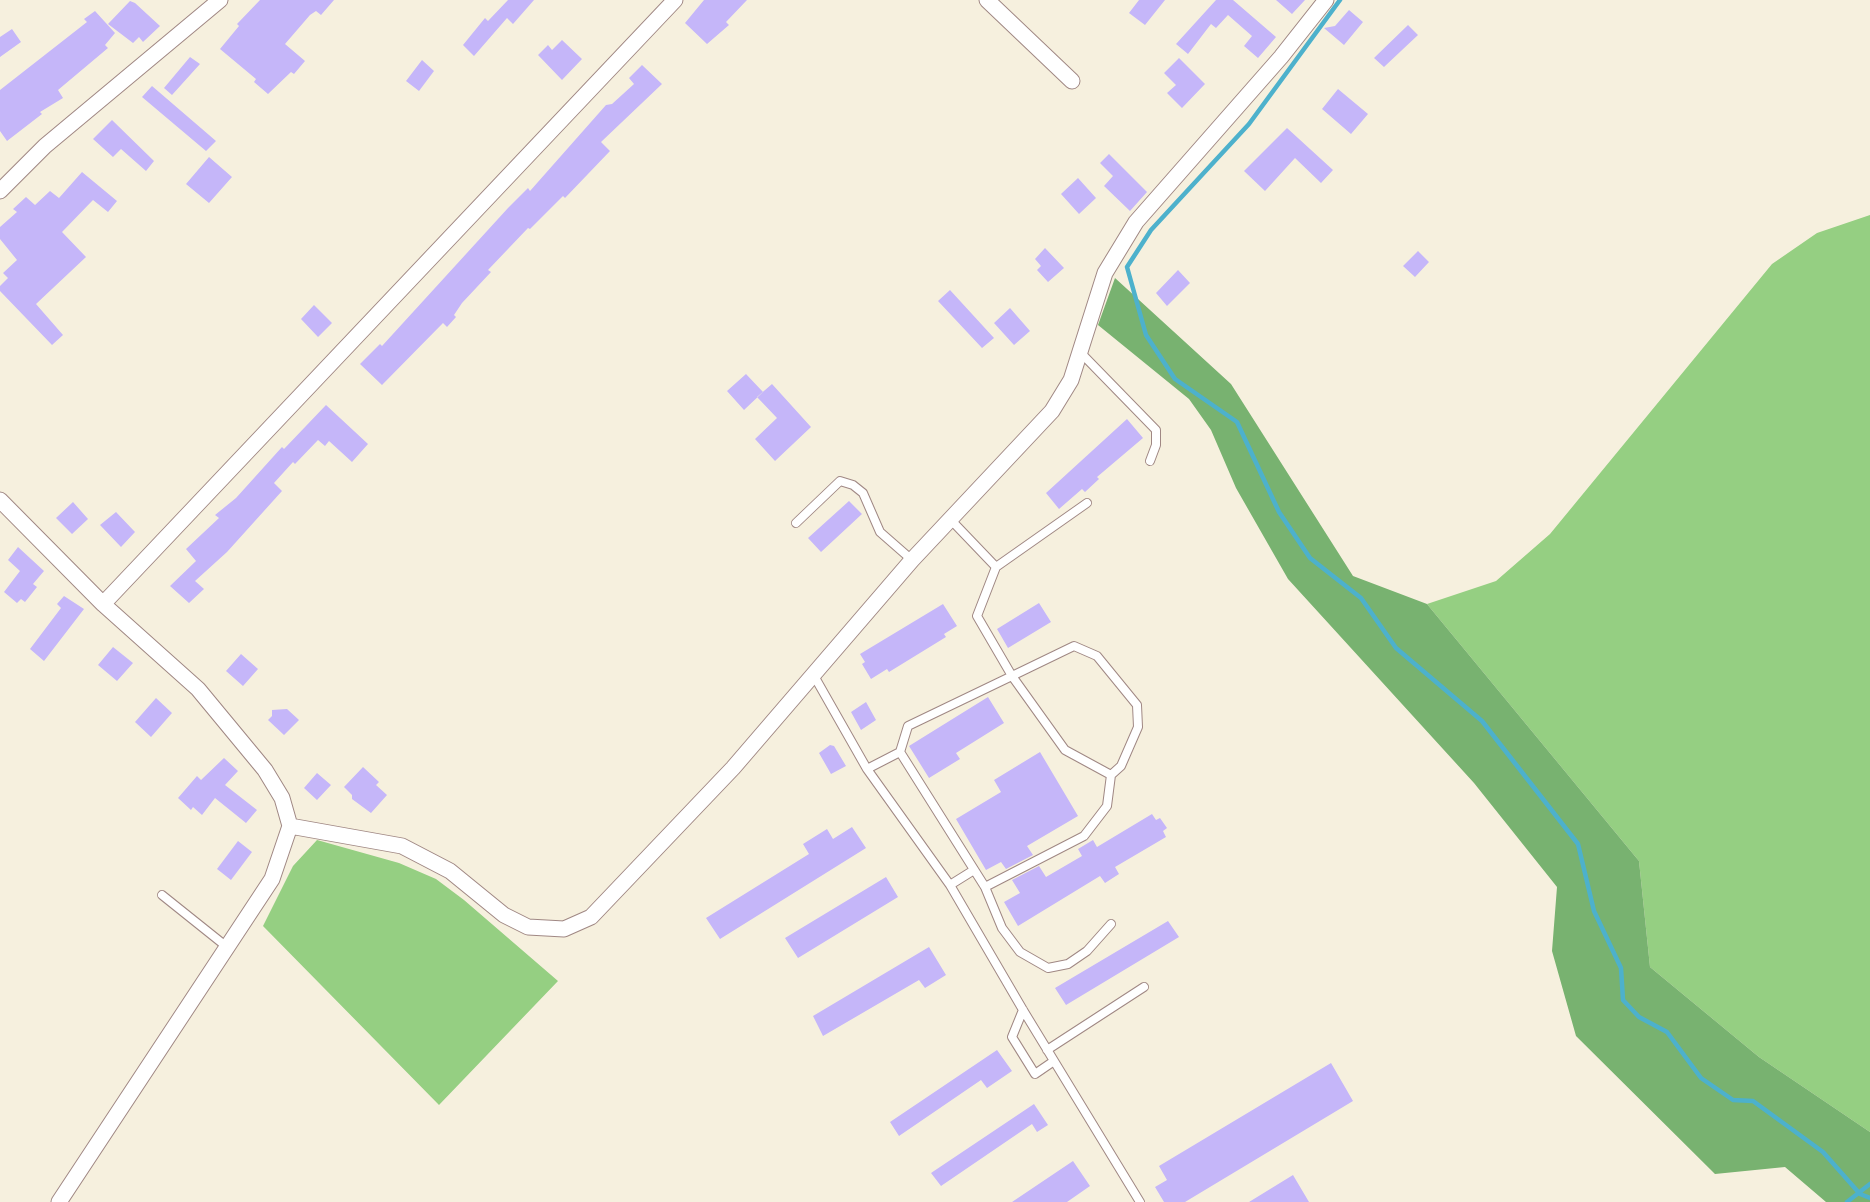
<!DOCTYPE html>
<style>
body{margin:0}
canvas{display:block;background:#f6f0de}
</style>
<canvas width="1870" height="1202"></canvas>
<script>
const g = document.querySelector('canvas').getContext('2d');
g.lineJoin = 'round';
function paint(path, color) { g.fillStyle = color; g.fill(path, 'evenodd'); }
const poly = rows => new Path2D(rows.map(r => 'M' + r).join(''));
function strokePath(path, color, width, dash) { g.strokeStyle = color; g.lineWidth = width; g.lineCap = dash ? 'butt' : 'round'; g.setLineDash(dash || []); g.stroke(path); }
const green = poly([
 [1870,215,1870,1132,1759,1057,1650,967,1639,861,1427,604,1496,581,1550,534,1772,264,1817,233],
 [317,840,399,863,436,879,464,900,558,981,439,1105,263,926,293,866]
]);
const forest = poly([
 [1115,278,1231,384,1353,576,1427,604,1639,861,1650,967,1759,1057,1870,1132,1870,1202,1826,1202,1785,1167,1715,1174,1576,1036,1552,951,1557,887,1474,783,1288,579,1236,488,1211,430,1189,399,1098,325]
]);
const stream = poly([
 [1340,0,1249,124,1151,230,1127,267,1146,335,1175,379,1237,422,1279,512,1310,558,1361,598,1396,648,1482,721,1578,844,1594,911,1621,968,1623,1000,1639,1017,1667,1032,1701,1078,1733,1100,1753,1101,1823,1152,1860,1194,1870,1198],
 [1847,1202,1870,1184]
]);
const building = poly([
 [260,0,334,0,321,15,316,11,310,15,285,44,305,61,294,74,291,72,268,94,254,82,256,79,220,49,239,26,237,24],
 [508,0,534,0,513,24,507,18,474,56,463,45,485,18,488,21],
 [704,0,747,0,726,22,729,25,707,44,685,23],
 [1139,0,1165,0,1145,25,1129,13],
 [1216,0,1233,0,1276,37,1258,58,1244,46,1252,36,1228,15,1216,28,1211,24,1188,54,1176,44],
 [1276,0,1305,0,1292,14],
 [130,1,135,3,160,26,143,42,139,37,133,43,108,24],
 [1349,10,1363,22,1344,45,1324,28,1335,26],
 [95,11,115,33,105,45,108,48,58,90,63,98,40,112,42,114,7,141,0,131,0,90,87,22,84,19],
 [1408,25,1418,35,1384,67,1374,58],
 [12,29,21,42,0,57,0,37],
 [562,40,582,59,562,80,538,55,548,45,552,50],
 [190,57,200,64,172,95,164,88],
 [1179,58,1205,84,1182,108,1167,93,1176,85,1164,73],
 [422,60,434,71,419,91,406,81],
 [642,65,662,84,601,142,610,151,565,198,563,196,530,229,528,228,488,270,491,272,462,303,454,315,456,317,447,327,443,323,382,385,360,364,380,344,382,346,508,208,528,188,530,191,606,105,612,104,634,84,629,78],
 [152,86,216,141,206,151,142,97],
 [1338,89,1368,114,1351,134,1322,109],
 [112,120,154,161,146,171,121,149,113,157,93,139],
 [1287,128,1333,170,1321,183,1295,158,1265,191,1244,171],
 [1109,154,1147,192,1130,211,1104,186,1113,176,1100,163],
 [209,157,232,177,209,203,186,184],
 [82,172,117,201,108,212,93,200,62,232,86,257,36,304,63,335,52,345,0,291,0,286,8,278,3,273,17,260,0,239,0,227,17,212,13,209,26,197,35,205,50,191,59,198],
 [1078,178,1096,198,1079,214,1061,194],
 [1045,248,1064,268,1048,282,1037,270,1041,266,1035,259],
 [1418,251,1429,262,1415,277,1403,266],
 [1178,270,1190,283,1167,306,1156,293],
 [950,290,994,338,982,348,938,301],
 [314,305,332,323,318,337,301,319],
 [1010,308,1030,331,1014,345,994,323],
 [746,374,763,392,744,410,727,391],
 [772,384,811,427,775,461,755,439,777,418,757,397],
 [326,405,368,444,352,462,329,441,325,446,318,440,295,464,293,462,274,483,282,491,227,552,195,581,204,589,189,603,170,586,196,561,186,549,219,518,215,515,236,498,282,447,284,449],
 [1127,419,1143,438,1097,477,1099,479,1085,492,1082,489,1059,509,1046,493],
 [849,501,862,514,821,552,808,538],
 [73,502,88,519,72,534,56,518],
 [116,512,135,532,121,547,100,525],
 [18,547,44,571,33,584,37,587,25,602,21,599,17,603,4,592,20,571,8,560],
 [64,596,84,609,44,661,30,649,61,608,57,604],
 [1039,603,1051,622,1008,648,997,629],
 [943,604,957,626,944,634,946,637,889,672,887,669,871,679,862,664,865,662,860,654],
 [113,647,133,663,117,681,98,665],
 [241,654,258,669,243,686,226,671],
 [988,697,1004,723,956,753,960,759,929,778,909,746],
 [156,698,172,713,151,737,135,722],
 [866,702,876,720,861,730,851,712],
 [287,709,299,720,284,735,268,720,272,716,272,710],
 [830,745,834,746,846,766,831,774,819,753],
 [1040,752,1078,816,1027,846,1033,855,1006,869,1001,862,986,870,956,819,1001,792,994,780],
 [224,758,238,771,225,785,257,810,246,823,215,798,202,815,193,807,191,810,178,798,197,776,201,780],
 [363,767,379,782,376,785,387,795,371,813,352,799,352,795,344,787],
 [317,773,331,785,317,800,304,788],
 [1152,814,1156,820,1160,818,1167,828,1163,831,1166,837,1115,867,1119,874,1105,883,1100,876,1018,926,1004,902,1020,893,1012,880,1039,866,1046,877,1082,856,1078,849,1093,840,1097,847],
 [852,827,866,848,720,939,706,918,809,854,803,844,827,829,833,839],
 [238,841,252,852,231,880,217,869],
 [886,877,898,897,798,958,785,938],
 [1168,921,1179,937,1066,1005,1055,988],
 [929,947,946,975,925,988,919,980,823,1036,813,1016],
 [997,1050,1012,1071,987,1088,981,1080,899,1136,890,1122],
 [1331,1063,1353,1101,1185,1202,1164,1202,1155,1187,1167,1180,1159,1166],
 [1034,1104,1048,1125,1037,1132,1032,1124,941,1186,931,1173],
 [1073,1161,1090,1186,1067,1202,1012,1202],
 [1293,1175,1309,1202,1249,1202]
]);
const service = poly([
 [1080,352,1156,430,1156,445,1150,461],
 [951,520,996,567],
 [796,523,840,481,853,485,863,493,880,532,912,560],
 [813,674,867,769,950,885,1023,1010,1140,1202],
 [900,752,985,887,1084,836,1107,806,1111,775],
 [867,769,900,752,908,726,1012,676,1074,646,1097,656,1137,705,1138,727,1121,766,1111,775,1065,750,1012,676,977,616,996,567,1087,503],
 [950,885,974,870],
 [985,887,1002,928,1020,952,1048,968,1068,964,1087,951,1111,924],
 [162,895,227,947],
 [1023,1010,1012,1037,1035,1074,1054,1061],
 [1047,1050,1144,987]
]);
const minor = poly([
 [987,0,1072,81],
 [0,191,45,146,220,0],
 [0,500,103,604,198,689,265,770,282,798,290,826,272,879,59,1202],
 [103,604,675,0],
 [290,826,402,846,450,871,504,915,528,927,564,929,591,917,733,768,912,560,1052,411,1071,380,1105,273,1136,222,1281,57,1326,0]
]);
paint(green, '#95cf82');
paint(forest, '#78b270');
strokePath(stream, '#4db1cc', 4.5);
paint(building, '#c5b6f9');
strokePath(service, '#a08884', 10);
strokePath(minor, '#a08884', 17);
strokePath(service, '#fff', 8);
strokePath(minor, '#fff', 15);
</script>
